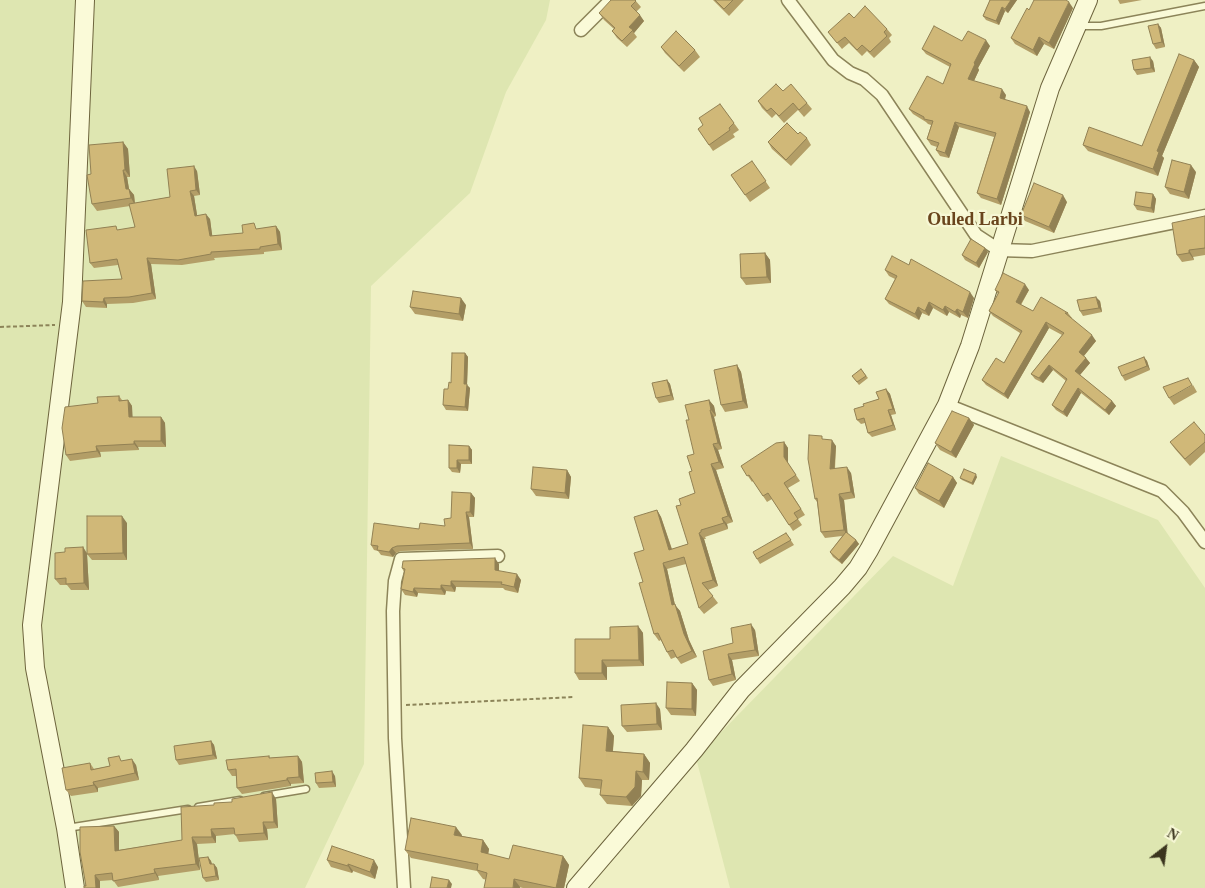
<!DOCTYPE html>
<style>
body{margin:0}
#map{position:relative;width:1205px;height:888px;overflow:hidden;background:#eff0c4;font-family:"Times New Roman",serif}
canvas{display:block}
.north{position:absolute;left:1140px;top:823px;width:50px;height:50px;-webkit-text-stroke:4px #f6f7d4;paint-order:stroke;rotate:30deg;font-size:14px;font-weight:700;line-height:20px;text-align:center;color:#3b351e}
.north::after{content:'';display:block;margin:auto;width:18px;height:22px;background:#3b351e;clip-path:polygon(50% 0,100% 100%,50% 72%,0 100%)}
</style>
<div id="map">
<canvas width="1205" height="888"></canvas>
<div class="north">N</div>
</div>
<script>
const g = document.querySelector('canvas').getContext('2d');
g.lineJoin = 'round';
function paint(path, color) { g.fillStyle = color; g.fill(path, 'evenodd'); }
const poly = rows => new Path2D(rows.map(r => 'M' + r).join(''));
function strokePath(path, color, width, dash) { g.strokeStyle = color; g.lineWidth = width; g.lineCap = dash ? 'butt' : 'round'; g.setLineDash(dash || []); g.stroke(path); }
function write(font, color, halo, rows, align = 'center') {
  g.font = font + ' "Times New Roman",serif'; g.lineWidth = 4.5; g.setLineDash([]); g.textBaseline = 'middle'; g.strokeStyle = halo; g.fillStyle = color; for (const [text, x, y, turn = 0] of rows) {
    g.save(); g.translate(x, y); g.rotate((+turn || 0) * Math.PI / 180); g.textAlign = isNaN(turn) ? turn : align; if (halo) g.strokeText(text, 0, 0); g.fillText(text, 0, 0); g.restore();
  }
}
const farmland = poly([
 [0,0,550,0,546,20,506,92,470,193,371,286,364,764,305,888,0,888],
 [1001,456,1158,520,1205,588,1205,888,730,888,696,758,893,556,953,586]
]);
const path = poly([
 [0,327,55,325],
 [406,705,574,697]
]);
const lane = poly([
 [1078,26,1101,26,1205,6],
 [264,796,306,789],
 [198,807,240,800],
 [67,828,188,809]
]);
const street = poly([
 [788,0,833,60,850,73,864,79,882,95,976,235,999,250,1032,251,1205,216],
 [581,30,611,0],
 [947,405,1162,491,1183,512,1205,542],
 [404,888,395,738,393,611,395,581,401,559,498,556]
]);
const secondary = poly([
 [75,888,66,828,35,668,32,625,72,302,85,0],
 [576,888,694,750,741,690,842,587,858,568,869,550,947,405,970,346,1050,88,1088,0]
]);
const wall = poly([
 [635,0,641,7,636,12,644,21,634,33,637,37,627,47,617,38,612,31,614,29,604,20,599,13],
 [713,0,744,0,729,16],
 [990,0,1017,0,1008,13,1005,11,999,25,986,20,983,16],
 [1118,0,1142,0,1120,4],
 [1073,8,1054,49,1044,44,1037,56,1015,44,1011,38,1029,10],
 [854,18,887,29,892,35,889,38,891,42,874,58,867,51,862,56,849,43,842,49,828,32],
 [1158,24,1161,28,1165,47,1156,49,1153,44],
 [962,41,990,46,978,68,979,70,974,81,1006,95,1005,100,1030,112,1001,205,981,198,977,193,994,137,959,127,949,158,940,156,936,150,937,147,931,145,927,139,931,125,928,124,926,122,913,114,909,109,943,84,950,67,926,54,922,49],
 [661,47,695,50,700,57,684,72,665,53],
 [1194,60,1199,67,1162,156,1164,158,1158,176,1088,151,1083,145,1142,146],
 [1153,61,1155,72,1137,75,1134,70],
 [783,91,807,103,812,109,804,117,798,110,784,123,776,114,772,118,762,108,758,101],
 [720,104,739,130,733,134,735,137,713,151,698,129,703,125],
 [798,134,807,138,811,145,791,166,772,149,768,142],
 [123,142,128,149,130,177,127,177,129,189,134,195,135,203,170,197,197,171,200,195,194,196,197,215,210,219,212,236,243,233,258,229,276,226,280,232,282,250,264,252,264,254,214,258,215,260,182,265,151,264,156,299,133,303,107,304,107,308,86,307,82,301,122,279,118,265,94,268,90,263,135,227,130,206,97,211,92,204,91,174],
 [752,161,770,188,750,202,731,175],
 [1196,172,1189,199,1170,194,1165,187],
 [1153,194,1156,199,1154,213,1137,210,1134,205],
 [1067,202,1054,233,1025,221,1021,215],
 [1205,216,1205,255,1193,257,1194,260,1182,262,1177,255],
 [988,252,979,268,965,260,962,255],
 [765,253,770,260,771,283,746,285,741,278],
 [885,270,974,298,968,318,961,315,960,318,949,312,947,316,933,308,929,316,922,313,919,320,889,304,885,299,895,279,889,276],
 [995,290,1029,290,1021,305,1033,311,1068,313,1072,318,1071,318,1096,341,1084,356,1090,363,1080,375,1112,401,1116,406,1109,415,1081,393,1067,417,1056,410,1052,405,1066,381,1053,370,1043,383,1035,379,1031,374,1062,335,1049,328,1008,399,986,385,982,380,1004,363,1020,333,993,316,989,311,998,294],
 [1100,301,1102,312,1083,316,1080,311],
 [466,305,463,321,415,314,410,307],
 [465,353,468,357,467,385,470,388,468,411,446,410,443,405,451,383],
 [1144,357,1147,361,1150,370,1125,381,1122,376],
 [737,365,741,372,748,408,725,412,721,405],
 [861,369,868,378,859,385,852,376],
 [667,380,670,384,674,400,659,403,656,398],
 [1193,385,1197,392,1174,405,1169,398],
 [886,389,890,394,896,414,891,415,896,430,872,437,868,433,865,423,861,424,857,420,864,406,879,399],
 [119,396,122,400,128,400,132,406,132,417,161,417,165,423,166,447,138,447,139,450,100,452,101,457,70,461,66,455,98,403],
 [709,400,714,406,716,416,714,417,722,449,718,450,724,468,716,470,733,522,727,524,728,529,705,537,706,539,704,539,718,586,708,590,718,603,704,614,699,608,686,564,667,569,675,605,680,611,689,640,697,657,681,664,676,657,671,659,667,652,661,640,659,641,654,634,643,582,644,550,657,510,661,517,672,549,688,544,681,505,695,493,692,471,694,454,689,420],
 [969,418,974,425,956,458,940,450,935,443],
 [1205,435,1205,452,1190,466,1175,449,1170,442],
 [825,439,836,446,835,469,851,473,855,498,844,500,847,533,856,540,859,544,842,564,833,557,830,552,842,536,825,538,821,532,817,502,815,499],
 [784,442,788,448,788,463,800,481,788,488,805,515,798,519,802,525,793,531,772,499,767,502,753,481,752,482,741,466],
 [469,446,472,450,472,464,461,464,460,473,452,472,449,468],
 [567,470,571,477,569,499,536,496,531,489],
 [953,477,957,483,944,508,919,494,915,488],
 [977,477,973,485,962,480,960,478],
 [471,493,475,498,474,517,469,517,473,549,401,551,396,553,393,557,381,555,378,551,374,550,371,545,419,529,445,526],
 [127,523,127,560,92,560,87,554,89,590,71,590,67,585,60,585,55,579,65,552,83,547,87,553],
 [786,533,794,545,760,564,757,559],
 [499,564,499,571,521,580,518,593,505,590,503,588,456,587,455,592,446,591,445,595,418,593,417,597,405,595,401,589,404,572,402,568],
 [638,626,643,633,644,666,607,667,607,680,579,680,575,673,610,639],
 [755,630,759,656,732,660,736,680,713,686,709,680,733,643],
 [692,683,697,690,696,716,671,715,666,708],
 [660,709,662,730,627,732,622,726],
 [608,727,614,736,613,751,644,754,650,763,649,780,642,780,641,796,632,806,607,804,600,795,601,789,585,787,579,778],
 [211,741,214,745,217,759,179,765,176,760],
 [269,756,270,758,298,756,302,762,304,783,291,784,291,786,242,794,237,788,236,776,232,776,228,770],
 [123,761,136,765,139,780,98,788,98,792,71,796,66,790,90,763,94,769,110,766],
 [335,776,336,787,319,788,316,783],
 [276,799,278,828,267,829,268,840,239,842,235,834,216,836,216,843,197,844,200,870,158,876,159,880,118,887,113,880,100,881,100,888,84,888,114,826,119,832,119,850,182,840,214,805],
 [462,835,461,836,483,840,489,849,488,854,509,859,563,856,569,865,564,888,523,888,483,879,477,871,411,858,405,850],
 [208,857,211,861,212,864,214,864,217,868,219,880,206,882,203,878],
 [327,860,378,867,375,879,353,871,352,873,331,867]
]);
const shadedWall = poly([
 [1011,0,1017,0,1008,13,1005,9],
 [1069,2,1073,8,1054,49,1049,43],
 [1002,7,1005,11,999,25,996,21],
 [640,15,644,21,634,33,629,27],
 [1158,24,1161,28,1165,47,1162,42],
 [1039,37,1044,44,1037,56,1033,50],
 [986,40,990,46,978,68,979,70,972,85,968,79,974,63],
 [1150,57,1153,61,1155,72,1151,68],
 [1194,60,1199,67,1162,156,1164,158,1158,176,1153,169,1157,151],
 [1002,89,1006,95,1003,104,1000,98],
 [1027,106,1030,112,1001,205,997,199],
 [955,122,959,127,949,158,945,153],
 [123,142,128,149,130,177,125,170],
 [1191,165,1196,172,1189,199,1184,192],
 [194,166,197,171,200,195,196,190],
 [123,170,127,177,129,189,134,195,135,205,126,189],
 [190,191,194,196,198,221,195,216],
 [1153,194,1156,199,1154,213,1151,208],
 [1063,195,1067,202,1054,233,1049,227],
 [206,214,210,219,213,241,210,236],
 [276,226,280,232,282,250,278,244],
 [985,248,988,252,979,268,976,263],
 [1189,250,1193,257,1194,260,1189,253],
 [765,253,770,260,771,283,767,277],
 [147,258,151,264,156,299,152,293],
 [1025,284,1029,290,1019,307,1016,302],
 [970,292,974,298,968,318,963,312],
 [1096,297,1100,301,1102,312,1099,308],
 [104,298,107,304,107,308,103,302],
 [461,298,466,305,463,321,459,314],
 [929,302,933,308,929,316,925,311],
 [945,306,949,312,947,316,943,310],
 [918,307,922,313,919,320,915,314],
 [957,309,961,315,960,318,955,312],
 [1046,322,1049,328,1008,399,1004,394],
 [1092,335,1096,341,1082,358,1079,352],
 [465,353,468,357,467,385,470,388,468,411,465,407,464,384],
 [1144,357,1147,361,1150,370,1147,366],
 [1086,358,1090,363,1079,376,1075,371],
 [737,365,741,372,748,408,743,401],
 [1049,365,1053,370,1043,383,1039,378],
 [667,380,670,384,674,400,671,395],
 [1078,388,1081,393,1067,417,1063,412],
 [886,389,890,394,896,414,893,409],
 [128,400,132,406,133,423,129,417],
 [709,400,714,406,716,416,711,410],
 [1112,401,1116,406,1109,415,1105,410],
 [710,410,714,417,722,449,718,443],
 [888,410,891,415,896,430,893,425],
 [161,417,165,423,166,447,161,441],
 [969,418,974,425,956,458,951,452],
 [832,440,836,446,834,475,830,469],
 [134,441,138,447,139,450,134,444],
 [784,442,788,448,788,463,800,481,784,457],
 [713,444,718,450,724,468,719,462],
 [96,446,100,452,101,457,97,451],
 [469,446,472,450,472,464,469,460],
 [457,460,461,464,460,473,457,468],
 [711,464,716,470,733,522,728,516],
 [847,467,851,473,855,498,851,492],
 [567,470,571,477,569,499,565,493],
 [976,474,977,477,973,485,972,483],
 [953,477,957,483,944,508,939,501],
 [471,493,475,498,474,517,470,512],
 [839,494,844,500,848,536,844,530],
 [657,510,661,517,674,556,669,550],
 [466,512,469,517,473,549,470,543],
 [122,516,127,523,127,560,123,553],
 [722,518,727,524,728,529,724,523],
 [699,533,704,539,718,586,713,580],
 [856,540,859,544,842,564,839,560],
 [83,547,87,554,89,590,84,583],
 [392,548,396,553,393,557,389,552],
 [495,558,499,564,499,576,495,570],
 [663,563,667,569,675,605,680,611,689,640,697,657,692,651,684,634,672,605],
 [517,574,521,580,518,593,514,587],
 [451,581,456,587,455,592,451,586],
 [441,585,446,591,445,595,441,589],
 [414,588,418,593,417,597,413,592],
 [751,624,755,630,759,656,755,650],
 [638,626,643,633,644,666,639,660],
 [728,654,732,660,736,680,732,674],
 [602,660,607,667,607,680,602,673],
 [692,683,697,690,696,716,692,709],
 [656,703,660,709,662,730,657,724],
 [608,727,614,736,612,760,606,751],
 [211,741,214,745,217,759,213,755],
 [644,754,650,763,649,780,643,772],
 [298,756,302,762,304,783,299,777],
 [132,759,136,765,139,780,135,773],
 [332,771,335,776,336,787,333,782],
 [636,771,642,780,641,796,632,806,626,797],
 [287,778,291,784,291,786,287,780],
 [93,782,98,788,98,792,94,785],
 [272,792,276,799,278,828,274,822],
 [263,822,267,829,268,840,264,833],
 [114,826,119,832,119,857,115,851],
 [456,827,462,835,460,844,454,835],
 [211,829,216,836,216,843,212,837],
 [192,837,197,844,200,870,196,864],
 [483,840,489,849,487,861,481,852],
 [563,856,569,865,564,888,556,888],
 [208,857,211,861,213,869,210,864],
 [374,860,378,867,375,879,370,872],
 [214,864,217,868,219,880,216,876],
 [348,864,353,871,352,873,348,866],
 [154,869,158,876,159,880,155,873],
 [95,875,100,881,100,888,96,888],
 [514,879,520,887,520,888,513,888],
 [449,880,452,884,451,888,447,888]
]);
const building = poly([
 [611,0,635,0,636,1,631,6,640,15,629,27,633,30,622,41,612,31,615,28,599,13,611,0],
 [715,0,733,0,724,9,715,0],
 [990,0,1011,0,1005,9,1002,7,996,21,983,16,990,0],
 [1034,0,1066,0,1069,2,1049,43,1039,37,1033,50,1011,38,1027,8,1029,10,1034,0],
 [865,6,887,29,884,32,887,36,870,52,862,45,857,50,845,37,837,43,828,32,849,13,854,18,865,6],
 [1158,24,1162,42,1153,44,1148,26,1158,24],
 [934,26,962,41,968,31,986,40,974,63,975,64,968,79,1002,89,1000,98,1027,106,997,199,977,193,996,133,955,122,945,153,936,150,939,143,927,139,933,121,924,119,924,117,909,109,927,76,943,84,951,64,922,49,934,26],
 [676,31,695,50,679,66,661,47,676,31],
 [1179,54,1194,60,1157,151,1159,152,1153,169,1083,145,1089,127,1142,146,1179,54],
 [1150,57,1151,68,1134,70,1132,60,1150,57],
 [776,84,783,91,791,84,807,103,799,110,793,103,779,116,771,108,767,111,758,101,776,84],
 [720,104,734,123,729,128,730,130,709,145,698,129,703,125,699,118,720,104],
 [787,123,798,134,800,132,807,138,786,160,768,142,787,123],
 [123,142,125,170,123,170,126,189,129,189,131,198,92,204,87,175,91,174,89,145,123,142],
 [1172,160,1191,165,1184,192,1165,187,1172,160],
 [752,161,766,181,745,195,731,175,752,161],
 [194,166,196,190,190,191,195,216,206,214,210,236,243,233,242,225,254,223,256,229,276,226,278,244,260,247,260,249,211,252,211,254,178,260,147,258,152,293,129,297,104,298,103,302,82,301,83,281,122,279,117,259,90,263,86,230,116,226,117,230,135,227,129,204,170,197,167,169,194,166],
 [1034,183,1063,195,1049,227,1021,215,1034,183],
 [1136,192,1153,194,1151,208,1134,205,1136,192],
 [1205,216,1205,248,1189,250,1189,253,1177,255,1172,223,1205,216],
 [971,239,985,248,976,263,962,255,971,239],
 [765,253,767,277,741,278,740,254,765,253],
 [892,256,909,265,911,259,970,292,963,312,957,309,955,312,945,306,943,310,929,302,925,311,918,307,915,314,885,299,897,276,885,270,892,256],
 [1003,273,1025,284,1016,302,1033,311,1041,297,1068,313,1065,313,1092,335,1079,352,1086,358,1075,371,1112,401,1105,410,1078,388,1063,412,1052,405,1067,379,1049,365,1039,378,1031,374,1064,333,1046,322,1004,394,982,380,996,358,1004,363,1022,331,989,311,999,292,995,290,1003,273],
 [413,291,461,298,459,314,410,307,413,291],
 [1096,297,1099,308,1080,311,1077,300,1096,297],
 [452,353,465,353,464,384,467,384,465,407,443,405,444,389,448,389,449,382,451,383,452,353],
 [1144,357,1147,366,1122,376,1118,367,1144,357],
 [737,365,743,401,721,405,714,370,737,365],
 [861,369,866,376,857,382,852,376,861,369],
 [1188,378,1192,385,1169,398,1163,387,1188,378],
 [667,380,671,395,656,398,652,383,667,380],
 [886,389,893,409,888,410,893,425,868,433,864,418,857,420,854,409,864,406,863,404,879,399,876,392,886,389],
 [119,396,119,401,128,400,129,417,161,417,161,441,134,441,134,444,96,446,97,451,66,455,62,428,65,407,98,403,97,397,119,396],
 [709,400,711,410,710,410,718,443,713,444,719,462,711,464,728,516,722,518,724,523,701,530,701,532,699,533,713,580,702,583,713,596,699,608,684,557,663,563,672,605,675,604,684,634,692,651,677,658,673,650,667,652,658,633,654,634,639,583,643,582,634,553,644,550,634,517,657,510,669,550,688,544,676,506,681,505,679,499,695,493,689,472,692,471,687,456,694,454,686,420,689,420,685,405,709,400],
 [952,411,969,418,951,452,935,443,952,411],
 [1194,422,1205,435,1205,442,1185,459,1170,442,1194,422],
 [809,435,822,436,822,439,832,440,830,469,847,467,851,492,839,494,844,530,821,532,817,498,815,499,808,459,809,435],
 [784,442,784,457,796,475,784,483,801,509,794,513,798,519,789,525,768,493,763,496,749,475,747,476,741,466,776,443,784,442],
 [449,445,469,446,469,460,457,460,457,468,449,468,449,445],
 [928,463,953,477,939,501,915,488,928,463],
 [533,467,567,470,565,493,531,489,533,467],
 [964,469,976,474,972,483,960,478,964,469],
 [452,492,471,493,470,512,466,512,470,543,397,546,392,548,389,552,377,550,378,546,371,545,374,523,419,529,420,523,445,526,444,519,451,518,452,492],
 [87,516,122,516,123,553,87,554,87,516],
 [846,532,856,540,839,560,830,552,846,532],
 [786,533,791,540,757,559,753,552,786,533],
 [83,547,84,583,66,584,66,578,55,579,55,553,65,552,65,548,83,547],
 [495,558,495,570,517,574,514,587,501,584,502,582,451,581,451,586,441,585,441,589,414,588,413,592,401,589,405,569,402,568,403,561,495,558],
 [751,624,755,650,728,654,732,674,709,680,703,651,733,643,731,628,751,624],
 [638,626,639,660,602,660,602,673,575,673,575,639,610,639,610,627,638,626],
 [667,682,692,683,692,709,666,708,667,682],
 [656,703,657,724,622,726,621,705,656,703],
 [583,725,608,727,606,751,644,754,643,772,636,771,635,787,626,797,600,795,602,780,579,778,583,725],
 [211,741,213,755,176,760,174,746,211,741],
 [119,756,121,761,132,759,135,773,93,782,94,785,66,790,62,768,90,763,91,770,110,766,108,758,119,756],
 [269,756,269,758,298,756,299,777,287,778,287,780,237,788,236,769,228,770,226,760,269,756],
 [332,771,333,782,316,783,315,773,332,771],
 [272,792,274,822,263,822,264,833,235,835,234,828,211,829,212,837,192,837,196,864,154,869,155,873,113,881,112,873,95,875,96,888,84,888,84,886,86,886,80,852,80,827,114,826,115,851,182,840,181,807,214,805,214,803,232,802,232,799,272,792],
 [411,818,456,827,454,835,483,840,481,852,509,859,513,845,563,856,556,888,514,879,513,888,484,888,487,873,477,870,478,864,405,850,411,818],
 [332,846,374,860,370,872,348,864,348,866,327,860,332,846],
 [208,857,210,864,214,864,216,876,203,878,199,858,208,857],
 [432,877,449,880,447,888,430,888,432,877]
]);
const quarterNames = [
 ["Ouled Larbi",975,220]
];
paint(farmland, '#dee6b1');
strokePath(lane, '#8c8459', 9);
strokePath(street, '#8c8459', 15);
strokePath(secondary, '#6d643d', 20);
strokePath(path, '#8c8459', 2, [4, 2.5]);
strokePath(lane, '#fafad8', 6);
strokePath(street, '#fafad8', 12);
strokePath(secondary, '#fafad8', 18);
paint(wall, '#b39e67');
paint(shadedWall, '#928154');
paint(building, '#d0b878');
strokePath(building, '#928154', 1);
write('bold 18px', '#69441c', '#f6f7d4', quarterNames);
</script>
